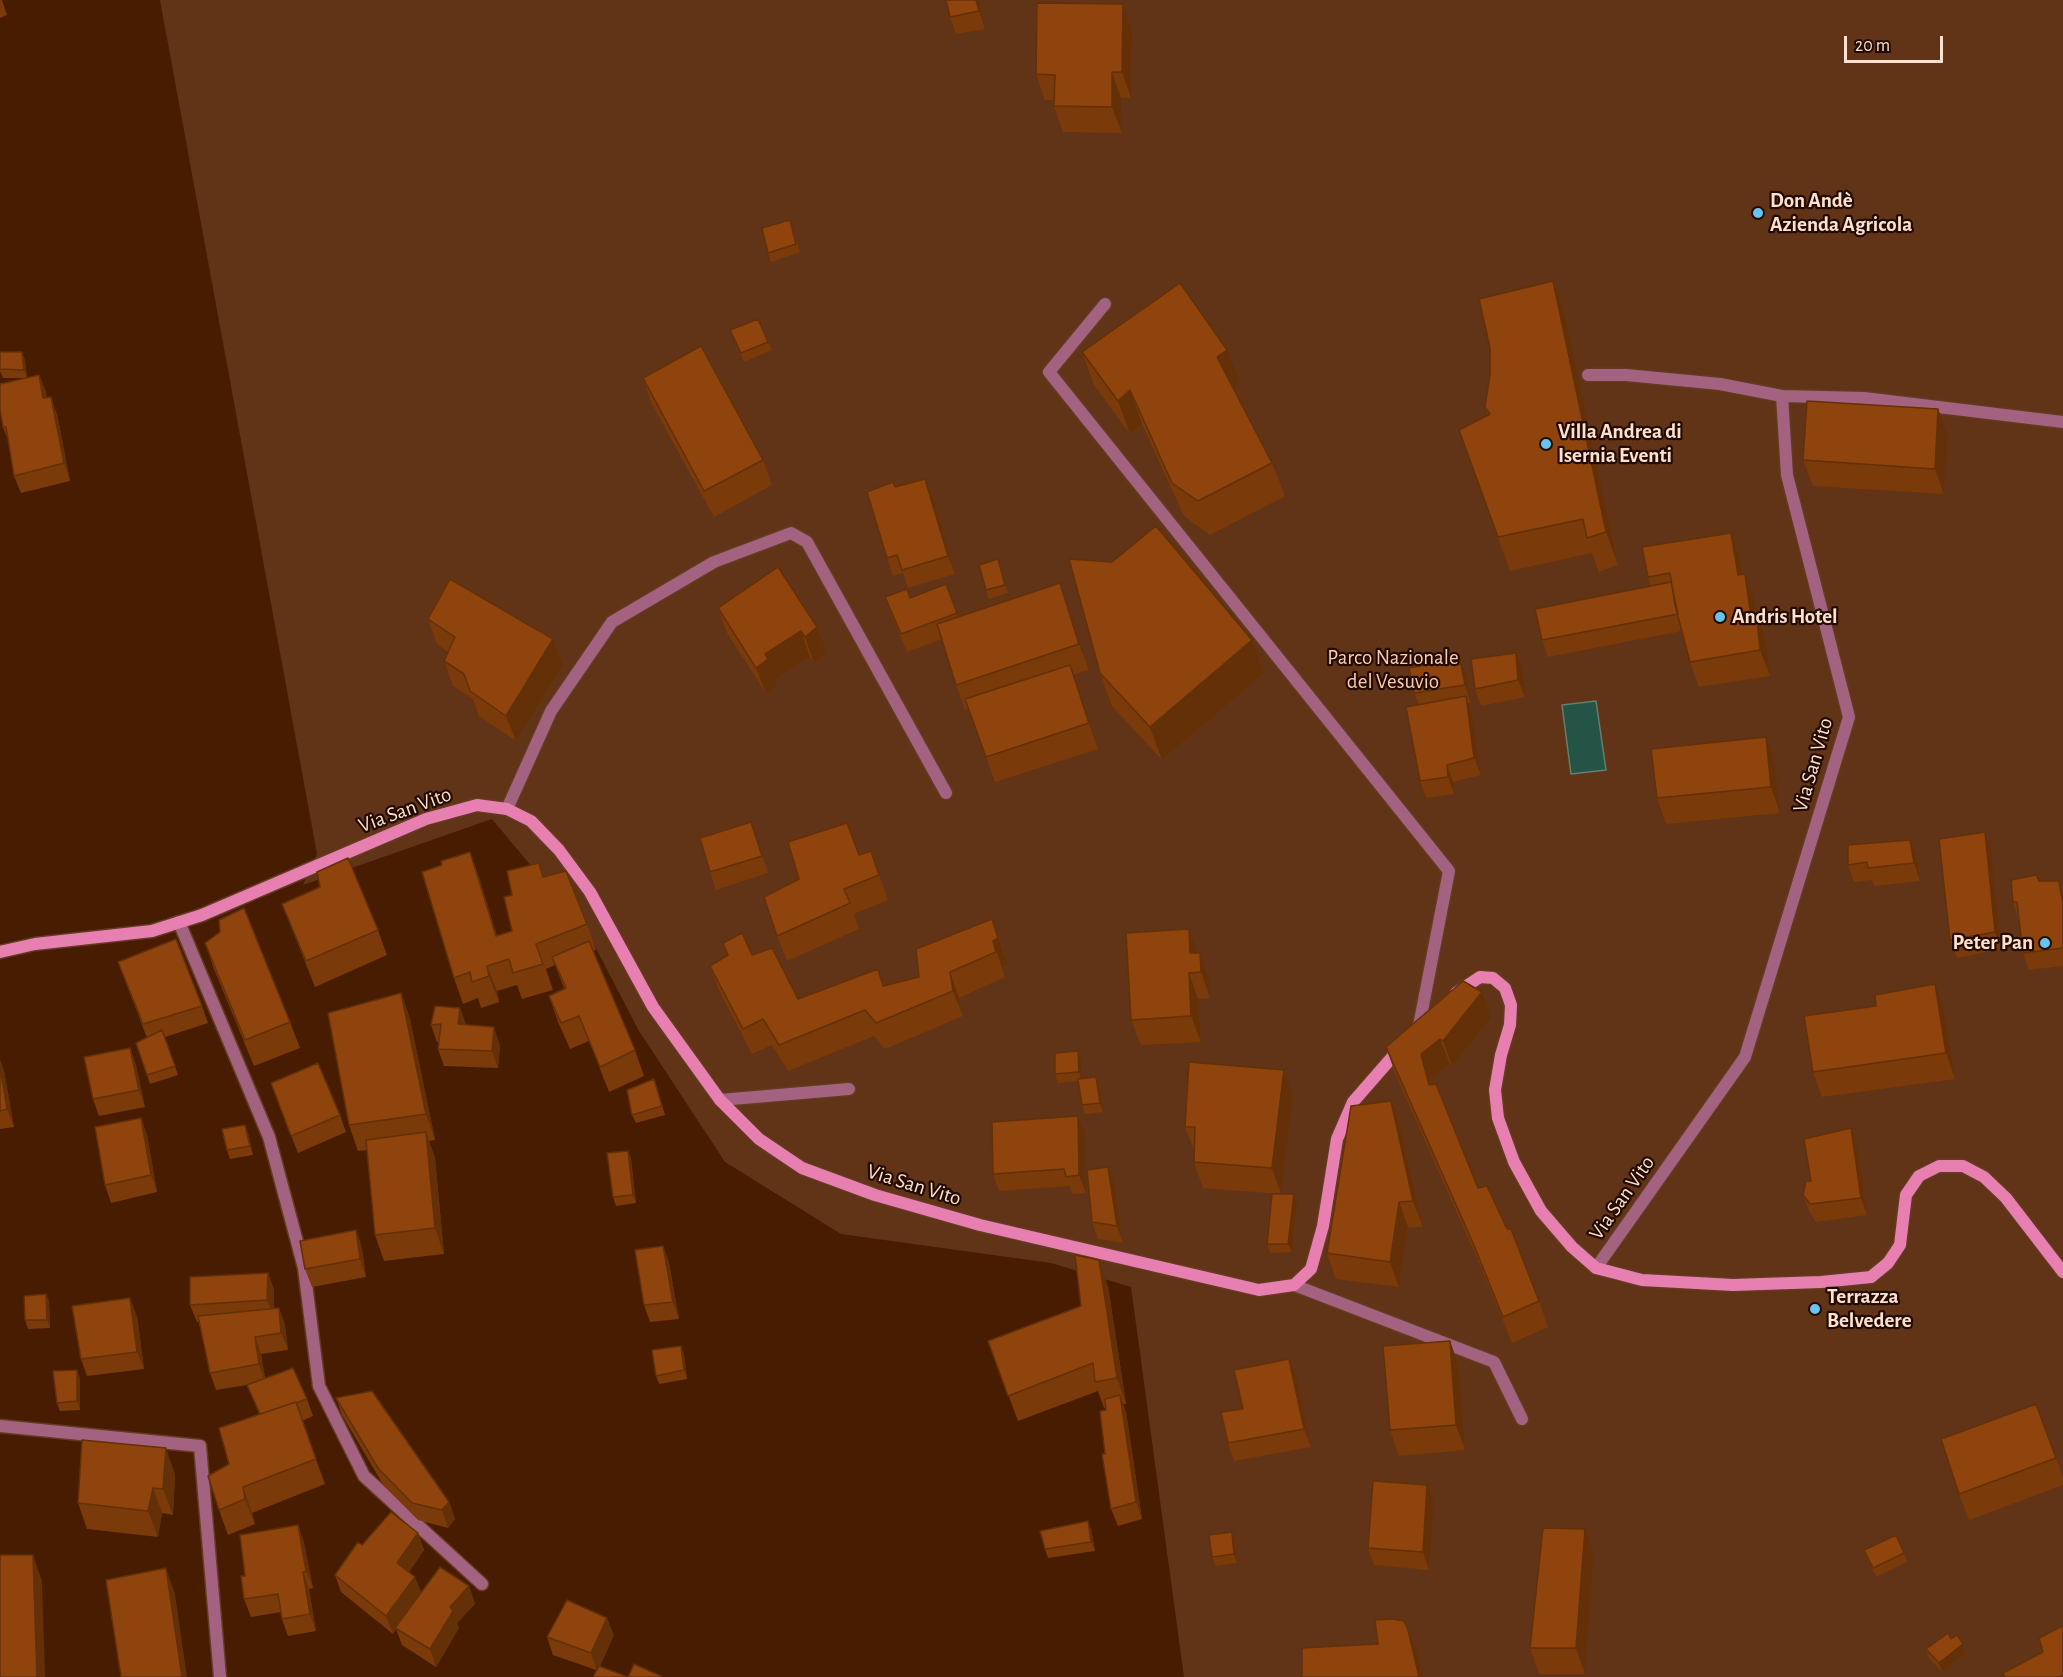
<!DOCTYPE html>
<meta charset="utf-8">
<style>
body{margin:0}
#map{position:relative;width:2063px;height:1677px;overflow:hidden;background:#471c00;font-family:"Alegreya Sans",sans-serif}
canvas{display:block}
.scale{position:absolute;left:1844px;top:36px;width:99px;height:27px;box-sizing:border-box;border:3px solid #fde0d0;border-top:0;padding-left:8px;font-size:18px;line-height:21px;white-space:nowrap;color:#fde0d0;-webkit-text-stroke:4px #230b00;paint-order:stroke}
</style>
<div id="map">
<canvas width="2063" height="1677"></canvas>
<div class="scale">20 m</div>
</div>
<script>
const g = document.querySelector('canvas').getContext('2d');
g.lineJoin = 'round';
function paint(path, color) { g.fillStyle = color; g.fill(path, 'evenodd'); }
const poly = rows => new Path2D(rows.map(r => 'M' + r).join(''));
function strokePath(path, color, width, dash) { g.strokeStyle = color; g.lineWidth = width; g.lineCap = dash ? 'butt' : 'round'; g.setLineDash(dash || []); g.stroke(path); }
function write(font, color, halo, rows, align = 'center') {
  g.font = font + ' "Alegreya Sans",sans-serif'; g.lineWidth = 4.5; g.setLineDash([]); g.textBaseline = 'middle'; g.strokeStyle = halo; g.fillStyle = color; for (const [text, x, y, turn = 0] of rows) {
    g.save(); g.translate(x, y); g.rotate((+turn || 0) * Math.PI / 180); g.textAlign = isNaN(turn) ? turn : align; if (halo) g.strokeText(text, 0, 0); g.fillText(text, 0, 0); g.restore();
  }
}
const green = poly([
 [160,0,2063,0,2063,1677,1184,1677,1131,1287,1051,1263,841,1234,725,1162,639,1031,589,935,492,819,303,885,317,854]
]);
const water = poly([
 [1596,701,1606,770,1571,774,1562,705,1596,701]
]);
const street = poly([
 [1105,304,1049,372,1449,871,1419,1026],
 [1588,375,1626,375,1720,384,1782,396],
 [507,809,551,711,612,622,714,562,791,533,807,542,946,793],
 [179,922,269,1137,304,1268,319,1386,364,1476,482,1584],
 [720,1100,849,1089],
 [1596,1268,1745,1057,1849,717,1787,475,1782,396,1864,398,2063,422],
 [1294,1285,1494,1362,1522,1419],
 [0,1426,200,1446,220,1677]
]);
const secondary = poly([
 [0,952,35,944,152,931,202,915,426,819,477,805,507,809,531,821,559,850,590,892,653,1007,720,1100,759,1139,802,1168,875,1195,980,1225,1259,1290,1294,1285,1311,1269,1323,1226,1337,1139,1353,1102,1401,1047],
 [1456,993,1480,977,1493,978,1505,988,1511,1005,1510,1025,1501,1055,1495,1090,1498,1118,1514,1162,1541,1211,1572,1247,1596,1268,1642,1280,1733,1285,1821,1282,1871,1277,1888,1263,1900,1245,1906,1195,1919,1176,1939,1166,1963,1166,1984,1177,2006,1198,2063,1272]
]);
const wall = poly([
 [0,0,2,0,7,15,0,18],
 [979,0,985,29,956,34,950,17],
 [1123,4,1132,30,1131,98,1121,98,1122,133,1063,132,1054,106,1054,100,1045,100,1036,74],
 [790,220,800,252,771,262,768,253],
 [1553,281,1565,315,1618,565,1599,572,1592,553,1510,571,1459,430,1488,415,1485,407,1490,375,1490,348],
 [730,330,768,342,772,350,744,362],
 [0,352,22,352,25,361,27,378,39,375,46,392,46,397,57,414,70,481,21,493,14,476,9,443,3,427,24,378,3,378,0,371],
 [1082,352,1240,383,1233,388,1272,463,1285,496,1210,535,1184,516,1142,424,1130,434,1094,385],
 [643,378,763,460,772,485,714,517,652,404],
 [1938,409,1948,435,1944,494,1813,486,1803,460],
 [925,479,932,496,955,574,908,588,903,573,893,576,887,558,895,486],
 [1731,533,1740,559,1743,574,1745,574,1754,599,1756,610,1765,636,1770,676,1699,687,1690,662,1682,631,1548,657,1542,640,1651,586,1648,577],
 [998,559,1008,593,989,599,986,590],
 [946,584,958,617,1069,609,1089,670,1073,675,1098,749,995,782,969,709,965,710,956,685,942,639,907,652,891,614,885,597,910,598],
 [718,608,817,627,827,652,814,663,810,657,775,679,778,685,766,693,727,633],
 [428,619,553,639,563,665,516,741,479,716,473,699,453,686,444,661,448,652,437,644],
 [1252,640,1264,673,1162,760,1112,706,1100,673],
 [1523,670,1525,697,1481,706,1475,689],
 [1466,676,1471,703,1468,703,1472,713,1481,775,1453,782,1454,794,1426,798,1420,781,1419,705,1414,693],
 [1775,763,1780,813,1666,824,1657,798],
 [751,822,768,873,716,890,710,872],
 [1910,840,1917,857,1920,881,1874,886,1872,880,1854,882,1848,865],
 [1991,849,2001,949,1957,958,1950,940],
 [871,851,888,900,854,914,859,929,787,961,777,936,859,855],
 [442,865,479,877,497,936,512,931,512,895,544,877,587,924,596,950,593,951,635,1050,644,1076,609,1092,589,1041,570,1049,558,1022,549,996,564,988,555,965,546,969,553,990,522,999,517,985,497,991,499,1002,481,1008,478,998,463,1004,454,978],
 [2039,881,2063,892,2063,966,2029,970,2023,953,2019,920,2013,902],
 [282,904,378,930,387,955,315,987],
 [992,919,1008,963,1002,967,1005,977,959,998,963,1016,885,1049,874,1036,788,1071,772,1045,752,1054,720,992,710,966,752,955,798,999,878,969,884,986,919,977],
 [205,943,290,1022,300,1048,254,1066,214,969],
 [1197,953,1200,953,1209,978,1210,998,1198,999,1201,1042,1141,1045,1131,1020],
 [118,962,202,1006,208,1023,165,1037,178,1075,150,1084,136,1043,147,1038],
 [401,993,410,1019,435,1140,429,1141,435,1158,444,1254,384,1261,375,1235,367,1150,358,1151,349,1125],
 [460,1008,466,1025,500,1045,498,1068,444,1066,438,1049,439,1042,437,1042,431,1025],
 [1944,1010,1955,1079,1822,1097,1813,1072],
 [1491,1018,1452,1066,1450,1064,1431,1079,1432,1084,1478,1188,1539,1301,1548,1327,1512,1343,1482,1269,1395,1073,1386,1047],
 [130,1048,136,1065,145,1107,99,1116,93,1099],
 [1078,1051,1081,1060,1082,1079,1099,1086,1103,1112,1085,1114,1082,1105,1079,1081,1058,1083,1055,1074],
 [0,1060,4,1071,14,1127,0,1129],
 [1284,1070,1293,1096,1281,1194,1203,1188,1194,1162,1194,1150,1185,1127],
 [271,1083,340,1115,346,1132,298,1153],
 [657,1088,665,1115,636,1123,632,1115],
 [1391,1101,1400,1127,1423,1227,1408,1227,1399,1287,1336,1279,1327,1253],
 [141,1118,147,1135,157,1192,111,1203,105,1185],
 [248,1133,253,1155,230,1159,227,1150],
 [1085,1133,1086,1193,1072,1194,1070,1186,999,1191,993,1174],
 [1857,1145,1867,1215,1816,1222,1810,1213,1803,1195,1811,1181],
 [628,1151,631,1159,636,1203,616,1206,613,1197],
 [1114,1184,1123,1243,1098,1239,1092,1222],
 [1297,1203,1292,1252,1270,1253,1267,1244],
 [356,1230,362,1248,366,1277,312,1287,305,1269],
 [663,1246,669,1263,679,1319,650,1322,644,1305],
 [268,1273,274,1290,274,1308,279,1308,285,1325,288,1350,261,1354,265,1378,307,1399,313,1416,302,1421,325,1484,252,1513,255,1524,228,1535,219,1510,229,1464,259,1414,247,1385,216,1390,210,1373,199,1322,197,1322,190,1305],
 [1108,1286,1126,1404,1123,1404,1126,1412,1142,1519,1118,1526,1111,1509,1105,1454,1106,1407,1104,1408,1098,1391,1018,1421,988,1341,1081,1306],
 [46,1294,49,1302,50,1328,28,1329,25,1320],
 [137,1316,144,1369,87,1376,81,1359],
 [1450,1341,1459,1367,1465,1450,1399,1456,1390,1430],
 [681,1346,684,1355,687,1379,659,1384,656,1376],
 [1289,1359,1296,1376,1311,1447,1234,1461,1228,1443],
 [80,1378,80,1410,60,1411,57,1403],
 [336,1398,449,1502,455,1519,448,1528,418,1520,384,1486,342,1415],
 [2036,1404,2063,1477,2063,1485,1969,1520,1959,1494],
 [175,1474,173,1515,162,1513,158,1537,87,1529,78,1503],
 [1434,1502,1429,1570,1374,1565,1368,1548],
 [298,1525,304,1543,313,1588,309,1589,316,1631,288,1636,282,1619,281,1612,251,1617,244,1599,245,1576],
 [1091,1529,1095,1551,1048,1558,1045,1549],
 [1232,1532,1235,1541,1237,1563,1216,1566,1212,1557],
 [418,1533,424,1550,409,1572,421,1593,469,1586,475,1604,457,1623,459,1628,436,1667,402,1645,396,1629,393,1634,341,1592,335,1575,362,1545],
 [1864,1550,1904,1553,1907,1562,1876,1577],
 [1594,1555,1585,1674,1539,1674,1530,1648],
 [614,1635,600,1666,628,1677,661,1676,662,1677,593,1677,596,1670,553,1655,547,1637],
 [1963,1644,1966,1653,1942,1672,1929,1658,1926,1649]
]);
const shadedWall = poly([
 [976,0,979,0,985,29,979,11],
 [1123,4,1132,30,1131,98,1122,72],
 [1112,72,1121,98,1122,133,1112,107],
 [1553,281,1565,315,1618,565,1606,532],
 [1227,350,1240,383,1230,390,1217,357],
 [22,352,25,361,27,378,24,370],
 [39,375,46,392,49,415,43,398],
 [1130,390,1142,424,1130,434,1118,401],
 [51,397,57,414,70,481,64,463],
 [1938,409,1948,435,1944,494,1935,469],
 [925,479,932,496,955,574,948,556],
 [1731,533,1740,559,1747,600,1738,575],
 [1745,574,1754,599,1756,610,1765,636,1770,676,1760,650,1750,610],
 [1060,583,1069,609,1089,670,1079,644],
 [817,627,827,652,814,663,805,637],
 [801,631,810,657,775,679,778,685,766,693,756,668,765,654],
 [553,639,563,665,516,741,506,716],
 [1252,640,1264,673,1162,760,1150,727],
 [1516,653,1523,670,1525,697,1518,680],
 [1460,659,1466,676,1471,703,1465,685],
 [1070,665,1079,690,1098,749,1089,723],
 [1466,696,1472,713,1481,775,1474,758],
 [1766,737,1775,763,1780,813,1771,787],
 [1447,765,1453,782,1454,794,1448,777],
 [1985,832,1991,849,2001,949,1995,932],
 [1910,840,1917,857,1920,881,1914,863],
 [470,852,479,877,505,962,496,936],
 [2059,881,2063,892,2063,904],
 [1189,929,1198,955,1190,953],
 [998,938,1008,963,1002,967,1005,977,993,941],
 [1200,953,1209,978,1210,998,1201,972],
 [487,966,497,991,499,1002,489,976],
 [950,972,959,998,963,1016,953,991],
 [1189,973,1198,999,1201,1042,1191,1016],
 [1935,984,1944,1010,1955,1079,1946,1053],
 [1482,992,1491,1018,1452,1066,1443,1041],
 [401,993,410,1019,435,1140,426,1114],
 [460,1008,466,1025,458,1024],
 [494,1027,500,1045,498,1068,492,1051],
 [1440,1039,1450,1064,1431,1079,1438,1110,1429,1085,1421,1054],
 [130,1048,136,1065,145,1107,139,1090],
 [1078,1051,1081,1060,1082,1081,1079,1072],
 [0,1060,4,1071,14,1127,7,1109,0,1067],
 [1284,1070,1293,1096,1281,1194,1272,1168],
 [1096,1077,1099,1086,1103,1112,1100,1103],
 [1391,1101,1400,1127,1423,1227,1413,1201],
 [1078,1116,1085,1133,1086,1193,1079,1175],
 [141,1118,147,1135,157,1192,151,1175],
 [245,1125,248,1133,253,1155,250,1146],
 [1851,1128,1857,1145,1867,1215,1861,1198],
 [426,1132,435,1158,444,1254,435,1228],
 [628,1151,631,1159,636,1203,633,1195],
 [1108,1167,1114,1184,1123,1243,1117,1226],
 [1294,1194,1297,1203,1292,1252,1288,1244],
 [1399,1202,1408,1227,1399,1287,1390,1262],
 [356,1230,362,1248,366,1277,360,1259],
 [663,1246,669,1263,679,1319,673,1302],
 [1099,1260,1108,1286,1126,1404,1117,1378],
 [268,1273,274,1290,274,1317,267,1300],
 [46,1294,49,1302,50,1328,47,1320],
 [130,1298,137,1316,144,1369,137,1352],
 [279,1308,285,1325,288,1350,281,1333],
 [255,1337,261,1354,265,1382,259,1364],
 [1450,1341,1459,1367,1465,1450,1456,1425],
 [681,1346,684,1355,687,1379,684,1370],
 [1289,1359,1296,1376,1311,1447,1304,1429],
 [77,1370,80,1378,80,1410,77,1401],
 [1120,1395,1126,1412,1142,1519,1136,1502],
 [166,1448,175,1474,173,1515,163,1489],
 [1427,1485,1434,1502,1429,1570,1423,1552],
 [243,1487,252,1513,255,1524,245,1499],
 [153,1488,162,1513,158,1537,148,1511],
 [449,1502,455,1519,448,1528,442,1510],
 [1088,1521,1091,1529,1095,1551,1091,1542],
 [298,1525,304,1543,313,1588,306,1571],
 [1585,1529,1594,1555,1585,1674,1576,1648],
 [1232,1532,1235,1541,1237,1563,1234,1554],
 [418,1533,424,1550,403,1580,397,1563],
 [33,1555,42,1581,45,1677,37,1677],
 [166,1568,175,1594,187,1677,182,1677],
 [303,1572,309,1589,316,1631,310,1614],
 [415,1577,422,1594,393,1634,386,1616],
 [469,1586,475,1604,457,1623,459,1628,436,1667,430,1649,450,1607],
 [607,1618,614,1635,597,1671,591,1653],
 [1408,1630,1418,1656,1422,1677,1419,1677],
 [1963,1644,1966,1653,1942,1672,1939,1663]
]);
const building = poly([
 [946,0,976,0,979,11,950,17,946,0],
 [1037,3,1123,4,1122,72,1112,72,1112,107,1054,106,1055,75,1036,74,1037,3],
 [790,220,796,244,768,253,762,228,790,220],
 [1553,281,1606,532,1587,538,1583,519,1498,537,1459,430,1490,414,1485,407,1490,375,1490,348,1479,299,1553,281],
 [1180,283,1227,350,1217,357,1272,463,1198,501,1172,483,1130,390,1118,401,1082,352,1180,283],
 [758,319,768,342,741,353,730,330,758,319],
 [701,346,763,460,704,491,643,378,701,346],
 [0,352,22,352,24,370,0,369,0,352],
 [39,375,43,398,51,397,64,463,14,476,6,427,3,427,0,410,0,384,39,375],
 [1807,401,1938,409,1935,469,1803,460,1807,401],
 [925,479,948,556,902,570,897,555,887,558,867,492,893,482,895,487,925,479],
 [1156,526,1252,640,1150,727,1100,673,1069,559,1112,562,1156,526],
 [1731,533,1738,575,1745,574,1750,610,1756,610,1760,650,1690,662,1675,605,1670,573,1648,577,1642,547,1731,533],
 [998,559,1005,585,986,590,979,565,998,559],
 [778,567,817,627,805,637,801,631,765,654,768,659,756,668,718,608,778,567],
 [450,579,553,639,506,716,470,691,464,674,444,661,455,637,428,619,450,579],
 [1671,582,1678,614,1542,640,1535,609,1671,582],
 [1060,583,1079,644,956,685,937,624,1060,583],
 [946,584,957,613,901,634,885,597,907,589,910,598,946,584],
 [1516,653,1518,680,1475,689,1471,659,1516,653],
 [1460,659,1465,685,1414,693,1409,668,1460,659],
 [1070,665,1089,723,986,757,965,699,1070,665],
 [1466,696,1474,758,1447,765,1448,777,1420,781,1406,707,1466,696],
 [1766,737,1771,787,1657,798,1651,749,1766,737],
 [751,822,762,856,710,872,700,838,751,822],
 [847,823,859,855,871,851,879,875,844,889,850,903,777,936,764,897,799,879,788,842,847,823],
 [1985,832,1995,932,1950,940,1939,839,1985,832],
 [1910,840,1914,863,1868,868,1867,862,1848,865,1848,845,1910,840],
 [470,852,496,936,512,931,504,897,512,895,507,871,539,863,543,877,566,871,587,924,536,944,543,964,513,973,509,959,487,966,489,976,472,982,470,972,454,978,422,872,442,865,441,861,470,852],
 [348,858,378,930,306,961,282,904,320,887,317,872,348,858],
 [2036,875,2039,881,2059,881,2063,904,2063,948,2023,953,2017,902,2013,902,2011,880,2036,875],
 [244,908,290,1022,245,1040,205,943,220,932,219,920,244,908],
 [992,919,998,938,993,941,996,952,950,972,953,991,876,1023,865,1010,779,1045,763,1019,743,1029,710,966,728,955,723,943,742,933,752,955,772,948,798,999,878,969,883,986,919,977,916,949,992,919],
 [1189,929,1190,953,1200,953,1201,972,1189,973,1191,1016,1131,1020,1126,933,1189,929],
 [176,939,202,1006,143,1024,118,962,176,939],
 [589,941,635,1050,600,1067,579,1016,561,1023,549,996,566,988,552,957,589,941],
 [1463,981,1482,992,1443,1041,1440,1039,1421,1054,1429,1085,1436,1084,1478,1188,1487,1186,1507,1229,1511,1229,1539,1301,1503,1317,1473,1243,1386,1047,1463,981],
 [1935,984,1946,1053,1813,1072,1804,1016,1876,1006,1875,995,1935,984],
 [401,993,426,1114,349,1125,328,1013,401,993],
 [435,1006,460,1008,458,1024,494,1027,492,1051,438,1049,441,1024,431,1025,435,1006],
 [162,1030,175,1066,147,1075,136,1043,162,1030],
 [130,1048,139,1090,93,1099,84,1057,130,1048],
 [1078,1051,1079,1072,1055,1074,1055,1053,1078,1051],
 [1189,1062,1284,1070,1272,1168,1194,1162,1195,1127,1185,1127,1189,1062],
 [318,1063,340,1115,291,1136,271,1083,318,1063],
 [0,1067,7,1109,0,1111,0,1067],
 [1096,1077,1100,1103,1082,1105,1078,1079,1096,1077],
 [654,1079,662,1106,632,1115,627,1090,654,1079],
 [1391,1101,1413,1201,1399,1202,1390,1262,1327,1253,1351,1106,1391,1101],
 [1078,1116,1079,1175,1066,1177,1064,1169,993,1174,992,1122,1078,1116],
 [141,1118,151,1175,105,1185,95,1127,141,1118],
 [245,1125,250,1146,227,1150,222,1129,245,1125],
 [1851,1128,1861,1198,1810,1204,1803,1195,1806,1181,1811,1181,1804,1139,1851,1128],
 [426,1132,435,1228,375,1235,366,1140,426,1132],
 [628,1151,633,1195,613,1197,607,1153,628,1151],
 [1108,1167,1117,1226,1092,1222,1087,1170,1108,1167],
 [1272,1194,1294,1194,1288,1244,1267,1244,1272,1194],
 [356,1230,360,1259,305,1269,300,1241,356,1230],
 [663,1246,673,1302,644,1305,635,1250,663,1246],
 [1075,1255,1099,1260,1117,1378,1095,1382,1093,1363,1008,1396,988,1341,1081,1306,1075,1255],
 [268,1273,267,1300,190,1305,190,1277,268,1273],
 [46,1294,47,1320,25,1320,24,1296,46,1294],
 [130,1298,137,1352,81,1359,72,1306,130,1298],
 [279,1308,281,1333,255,1337,259,1364,210,1373,198,1316,279,1308],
 [1450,1341,1456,1425,1390,1430,1383,1346,1450,1341],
 [681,1346,684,1370,656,1376,652,1350,681,1346],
 [1289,1359,1304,1429,1228,1443,1221,1412,1243,1409,1234,1370,1289,1359],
 [293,1368,307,1399,296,1403,296,1402,260,1414,247,1385,293,1368],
 [77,1370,77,1401,57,1403,53,1371,77,1370],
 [372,1391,449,1502,442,1510,412,1503,378,1468,336,1398,372,1391],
 [1120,1395,1136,1502,1111,1509,1102,1454,1105,1454,1100,1411,1106,1410,1105,1399,1120,1395],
 [296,1402,316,1459,243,1487,245,1499,219,1510,208,1476,229,1464,219,1428,296,1402],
 [2036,1404,2056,1458,1959,1494,1941,1439,2036,1404],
 [82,1440,166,1448,163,1489,153,1488,148,1511,78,1503,82,1440],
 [1373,1481,1427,1485,1423,1552,1368,1548,1373,1481],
 [391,1512,418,1533,397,1563,415,1577,386,1616,335,1575,358,1542,362,1545,391,1512],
 [1088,1521,1091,1542,1045,1549,1040,1531,1088,1521],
 [298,1525,306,1571,303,1572,310,1614,282,1619,278,1594,244,1599,241,1576,245,1576,240,1535,298,1525],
 [1543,1528,1585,1529,1576,1648,1530,1648,1543,1528],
 [1232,1532,1234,1554,1212,1557,1209,1535,1232,1532],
 [1896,1535,1904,1553,1873,1568,1864,1550,1896,1535],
 [0,1555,33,1555,37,1677,0,1677,0,1555],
 [440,1567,469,1586,450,1607,453,1611,430,1649,395,1628,440,1567],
 [166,1568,182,1677,121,1677,106,1580,166,1568],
 [567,1600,607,1618,591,1653,547,1637,567,1600],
 [1393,1619,1404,1621,1408,1630,1419,1677,1302,1677,1302,1648,1378,1644,1375,1620,1393,1619],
 [2063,1626,2063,1675,2060,1677,2005,1677,2003,1673,2043,1652,2039,1638,2063,1626],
 [1948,1633,1951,1639,1957,1635,1963,1644,1939,1663,1926,1649,1948,1633],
 [634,1664,661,1676,661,1677,593,1677,599,1666,628,1677,634,1664]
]);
const markers = [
 [1758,213,6,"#67c4f0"],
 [1546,444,6,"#67c4f0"],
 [1720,617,6,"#67c4f0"],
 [2045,943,6,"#67c4f0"],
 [1815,1309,6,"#67c4f0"]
];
const poiNames = [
 ["Don Andè",1770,201],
 ["Azienda Agricola",1770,225],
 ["Villa Andrea di",1558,432],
 ["Isernia Eventi",1558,456],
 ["Andris Hotel",1732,617],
 ["Peter Pan",2033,943,"right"],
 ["Terrazza",1827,1297],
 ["Belvedere",1827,1321]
];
const parkNames = [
 ["Parco Nazionale",1393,658],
 ["del Vesuvio",1393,682]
];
const streetNames = [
 ["Via San Vito",1813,765,-74],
 ["Via San Vito",405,810,-20],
 ["Via San Vito",914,1185,17],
 ["Via San Vito",1622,1198,-55]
];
paint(green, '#613417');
paint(water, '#235445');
strokePath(water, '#647e6f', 1.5);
strokePath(street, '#643b21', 15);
strokePath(secondary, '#643b21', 15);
strokePath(street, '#a36280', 12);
strokePath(secondary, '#e87fb1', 12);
paint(wall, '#7a3a0a');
paint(shadedWall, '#633008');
paint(building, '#8e440c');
strokePath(building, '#633008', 1.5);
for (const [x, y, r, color] of markers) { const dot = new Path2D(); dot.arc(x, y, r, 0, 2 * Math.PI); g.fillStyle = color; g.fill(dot); strokePath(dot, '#230b00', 2); }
write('bold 21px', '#fde0d0', '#230b00', poiNames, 'left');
write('21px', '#fdcaac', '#230b00', parkNames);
write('21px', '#fde0d0', '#230b00', streetNames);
</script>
